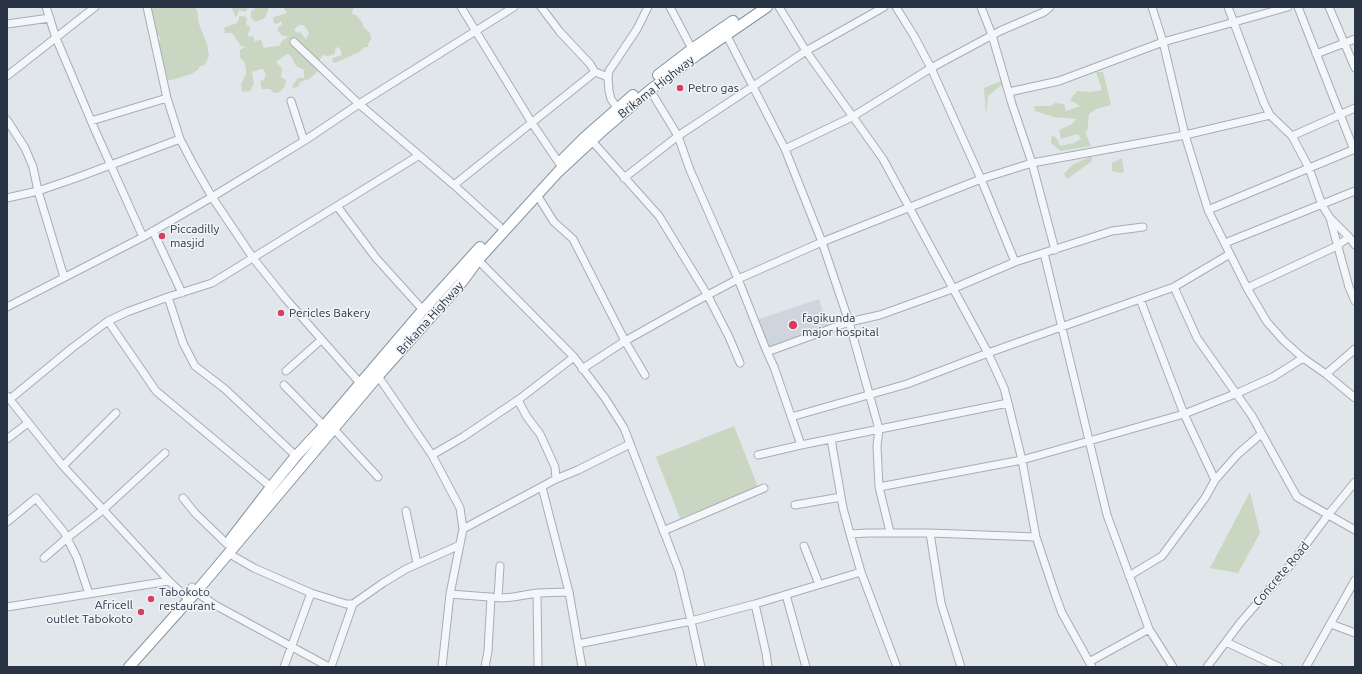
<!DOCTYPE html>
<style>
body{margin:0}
#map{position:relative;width:1362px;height:674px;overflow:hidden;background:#e1e6eb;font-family:Ubuntu,sans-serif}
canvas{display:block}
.frame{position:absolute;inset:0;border:8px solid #283444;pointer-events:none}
</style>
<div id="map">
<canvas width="1362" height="674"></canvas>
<div class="frame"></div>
</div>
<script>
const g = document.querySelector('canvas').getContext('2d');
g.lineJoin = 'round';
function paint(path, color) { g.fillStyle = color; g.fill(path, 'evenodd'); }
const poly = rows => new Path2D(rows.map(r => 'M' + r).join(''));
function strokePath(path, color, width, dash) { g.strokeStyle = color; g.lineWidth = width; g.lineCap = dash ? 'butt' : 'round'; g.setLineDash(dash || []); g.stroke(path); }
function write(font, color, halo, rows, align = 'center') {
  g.font = font + ' Ubuntu,sans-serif'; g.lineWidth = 3; g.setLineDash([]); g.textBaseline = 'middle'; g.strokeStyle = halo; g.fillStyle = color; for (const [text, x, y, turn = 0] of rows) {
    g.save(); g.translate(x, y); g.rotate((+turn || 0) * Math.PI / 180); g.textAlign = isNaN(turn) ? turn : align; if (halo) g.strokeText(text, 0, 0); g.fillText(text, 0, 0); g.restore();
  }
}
const built = poly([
 [819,299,829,330,767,351,756,320]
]);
const green = poly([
 [146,7,195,8,197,10,199,24,207,44,209,56,205,65,200,66,198,70,191,74,172,80,168,80,166,74,162,70,161,52,158,50,160,37,156,35,157,31,154,28],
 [231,7,248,7,245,12,239,10,237,16,236,17],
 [256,7,269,7,265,18,256,22,251,18,251,12],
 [283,7,356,7,353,9,352,13,352,14,356,15,362,22,364,28,370,33,371,39,368,44,368,47,365,47,359,52,335,63,332,62,333,58,342,55,340,48,338,47,335,49,335,53,332,55,327,56,323,55,320,59,320,68,316,73,309,79,300,82,299,85,297,87,293,88,292,86,298,78,304,78,304,70,296,66,291,56,287,54,276,62,280,66,282,69,281,77,286,80,285,86,280,92,274,93,270,89,262,89,260,81,264,80,266,74,263,69,261,69,252,72,254,84,250,91,242,92,241,84,246,74,246,70,245,63,240,57,240,50,245,47,241,46,232,33,225,33,224,28,237,23,239,19,239,16,243,16,247,18,246,24,250,27,250,30,248,33,248,36,254,37,254,41,261,40,264,49,267,47,279,46,283,40,287,38,287,36,283,36,278,31,278,28,282,24,281,21,277,24,274,23,273,20,274,17,287,13],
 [299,25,303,25,307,29,309,33,306,39,300,32,297,33,294,30],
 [1096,72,1103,72,1111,105,1096,109,1089,114,1087,133,1084,130,1091,146,1061,151,1051,143,1052,135,1057,139,1060,146,1074,143,1081,139,1078,134,1061,139,1059,130,1072,124,1076,119,1054,117,1035,111,1034,106,1051,106,1055,103,1064,104,1066,111,1080,106,1070,100,1077,91,1091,92,1102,90],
 [1001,81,1018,106,999,100,1012,104,1001,85,988,96,986,115,984,88],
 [1092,156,1092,161,1067,179,1064,174,1072,165],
 [1122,158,1124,172,1120,173,1112,171,1112,163],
 [734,426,758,487,680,518,656,457],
 [1250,492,1260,533,1238,573,1210,568]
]);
const minor = poly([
 [46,7,56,38,95,130,143,237],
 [147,7,167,98,180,139,193,164,212,197,253,258,285,298,360,383],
 [461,7,532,123,559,163],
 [541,7,560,32,590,64,595,72,608,77],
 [670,7,692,49],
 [779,7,806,51,883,159,988,353,1004,388,1008,403,1022,460,1036,537,1055,594,1062,613,1092,667],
 [896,7,914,36,931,68,981,179,1015,262],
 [981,7,992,35,1012,104,1032,163,1055,250],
 [1152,7,1163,42,1185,135,1208,210,1247,288,1267,322,1284,341,1303,358,1326,374,1355,398],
 [1228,7,1264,103,1270,115,1292,136,1309,168,1322,205,1330,218,1349,237,1355,245],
 [1298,7,1354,150],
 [1329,7,1355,68],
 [7,24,50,18],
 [726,34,785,149,822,242,849,322,879,429,877,446,879,487,890,532],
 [294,42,359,104,454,185,499,226],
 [1316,54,1355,39],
 [7,76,95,7],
 [650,90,678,136,690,170,738,279,767,352,774,367,801,445],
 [1009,92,1059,81,1163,42,1288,7],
 [291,101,304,141],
 [620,112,611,99,609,91,608,77,609,71,637,29,648,7],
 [7,120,25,148,33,167,38,191,64,277],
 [91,121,167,98],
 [1292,136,1355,108],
 [592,141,659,216,708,296,729,337,740,363],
 [785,149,852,117,931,68,1000,31,1044,12,1050,7],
 [624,178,678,136,752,87,806,51,884,7],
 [454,185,595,72],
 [537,195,554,222,573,239,625,341,645,375],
 [7,198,38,191,76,178,180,139],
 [337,206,376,258,423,310],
 [1208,210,1355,149],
 [1330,218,1349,287,1355,301],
 [153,231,182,293],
 [1225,243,1355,191],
 [1044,253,1107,515,1149,629,1173,667],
 [478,260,574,357,605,398,624,428,679,571,691,621,701,667],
 [1174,287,1197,338,1252,416,1297,497,1355,530],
 [1247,288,1337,246,1349,237],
 [168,297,183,343,195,366,225,389,296,456],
 [7,307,143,237,212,197,304,141,359,104,514,7],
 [108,321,156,391,271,487],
 [767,352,849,322,880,315,905,306,952,289,1015,262,1112,231,1143,227],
 [582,369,625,341,691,304,738,279,822,242,981,179,1032,163,1185,135,1270,115],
 [286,371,321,340],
 [1326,374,1355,349],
 [378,376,432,455,460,508,463,529,450,594,442,667],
 [284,385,324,426],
 [7,396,63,466,169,581,189,600],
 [10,399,72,348,108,321,127,312,168,297,212,283,418,156],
 [518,400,527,417,540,434,555,467,556,479],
 [791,417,907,384,988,353,1140,299,1174,287,1230,254],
 [333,428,378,477],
 [7,439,28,423],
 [831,439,843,508,850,534,861,572,897,667],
 [432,455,463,437,518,400,574,357],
 [758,455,801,445,1008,403],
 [63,466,116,413],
 [1215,480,1238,454,1261,434],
 [542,487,569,592,582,667],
 [879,487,1022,460,1184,414,1240,392,1273,377,1303,358],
 [183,498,195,513,227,544],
 [795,505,841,497],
 [406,511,417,563],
 [7,522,36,498,64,532,77,558,89,594],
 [463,529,556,479,578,470,630,444],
 [663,531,764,488],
 [930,533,941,603,961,667],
 [850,534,868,533,930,533,1036,537],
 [804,546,819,584],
 [228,553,254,568,311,593,346,604,353,604],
 [44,558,67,538,104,509,165,453],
 [1129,576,1162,556,1205,498,1215,480,1184,414,1140,299],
 [192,587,196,592,215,605,329,667],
 [537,593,538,667],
 [450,594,502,598,513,597,537,593,569,592],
 [786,595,806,667],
 [498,597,500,566],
 [755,604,766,653,768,667],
 [7,607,169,581],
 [1331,624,1355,633],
 [1226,642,1279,667],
 [578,644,691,621,755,604,861,572],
 [1089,662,1149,629],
 [284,667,311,593],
 [331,667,353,604,383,583,406,569,460,545],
 [485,667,488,651,491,597],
 [1207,667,1240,623,1292,563,1328,515,1355,482],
 [1306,667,1355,580]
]);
const highway = poly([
 [658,75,692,49,733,21],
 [561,161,585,137,633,95],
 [231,539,271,487,296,456,324,426,423,310,480,247],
 [129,667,196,592,378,376,462,282,478,260,558,172,601,132,650,90,697,55,767,7]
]);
const markers = [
 [680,88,4,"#d93e5f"],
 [162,236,4,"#d93e5f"],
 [281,313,4,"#d93e5f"],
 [793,325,5,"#d93e5f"],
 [151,599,4,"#d93e5f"],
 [141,612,4,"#d93e5f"]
];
const streetNames = [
 ["Brikama Highway",656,87,-38],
 ["Brikama Highway",430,318,-48],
 ["Concrete Road",1281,574,-50]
];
const poiNames = [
 ["Petro gas",688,88],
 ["Piccadilly",170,229],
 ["masjid",170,243],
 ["Pericles Bakery",289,313],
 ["fagikunda",802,318],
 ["major hospital",802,332],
 ["Tabokoto",159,592],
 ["restaurant",159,606],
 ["Africell",133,605,"right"],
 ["outlet Tabokoto",133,619,"right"]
];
paint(built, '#cfd5dd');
paint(green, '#c8d6c2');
strokePath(minor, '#a6adb6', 9);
strokePath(highway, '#8794a3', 12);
strokePath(minor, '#f5f6f9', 7);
strokePath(highway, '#fff', 10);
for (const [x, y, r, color] of markers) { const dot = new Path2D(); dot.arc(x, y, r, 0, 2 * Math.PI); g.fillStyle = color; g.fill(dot); strokePath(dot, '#f1f5f8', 1.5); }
write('12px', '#283444', '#f1f5f8', streetNames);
write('12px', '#283444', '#f1f5f8', poiNames, 'left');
</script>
